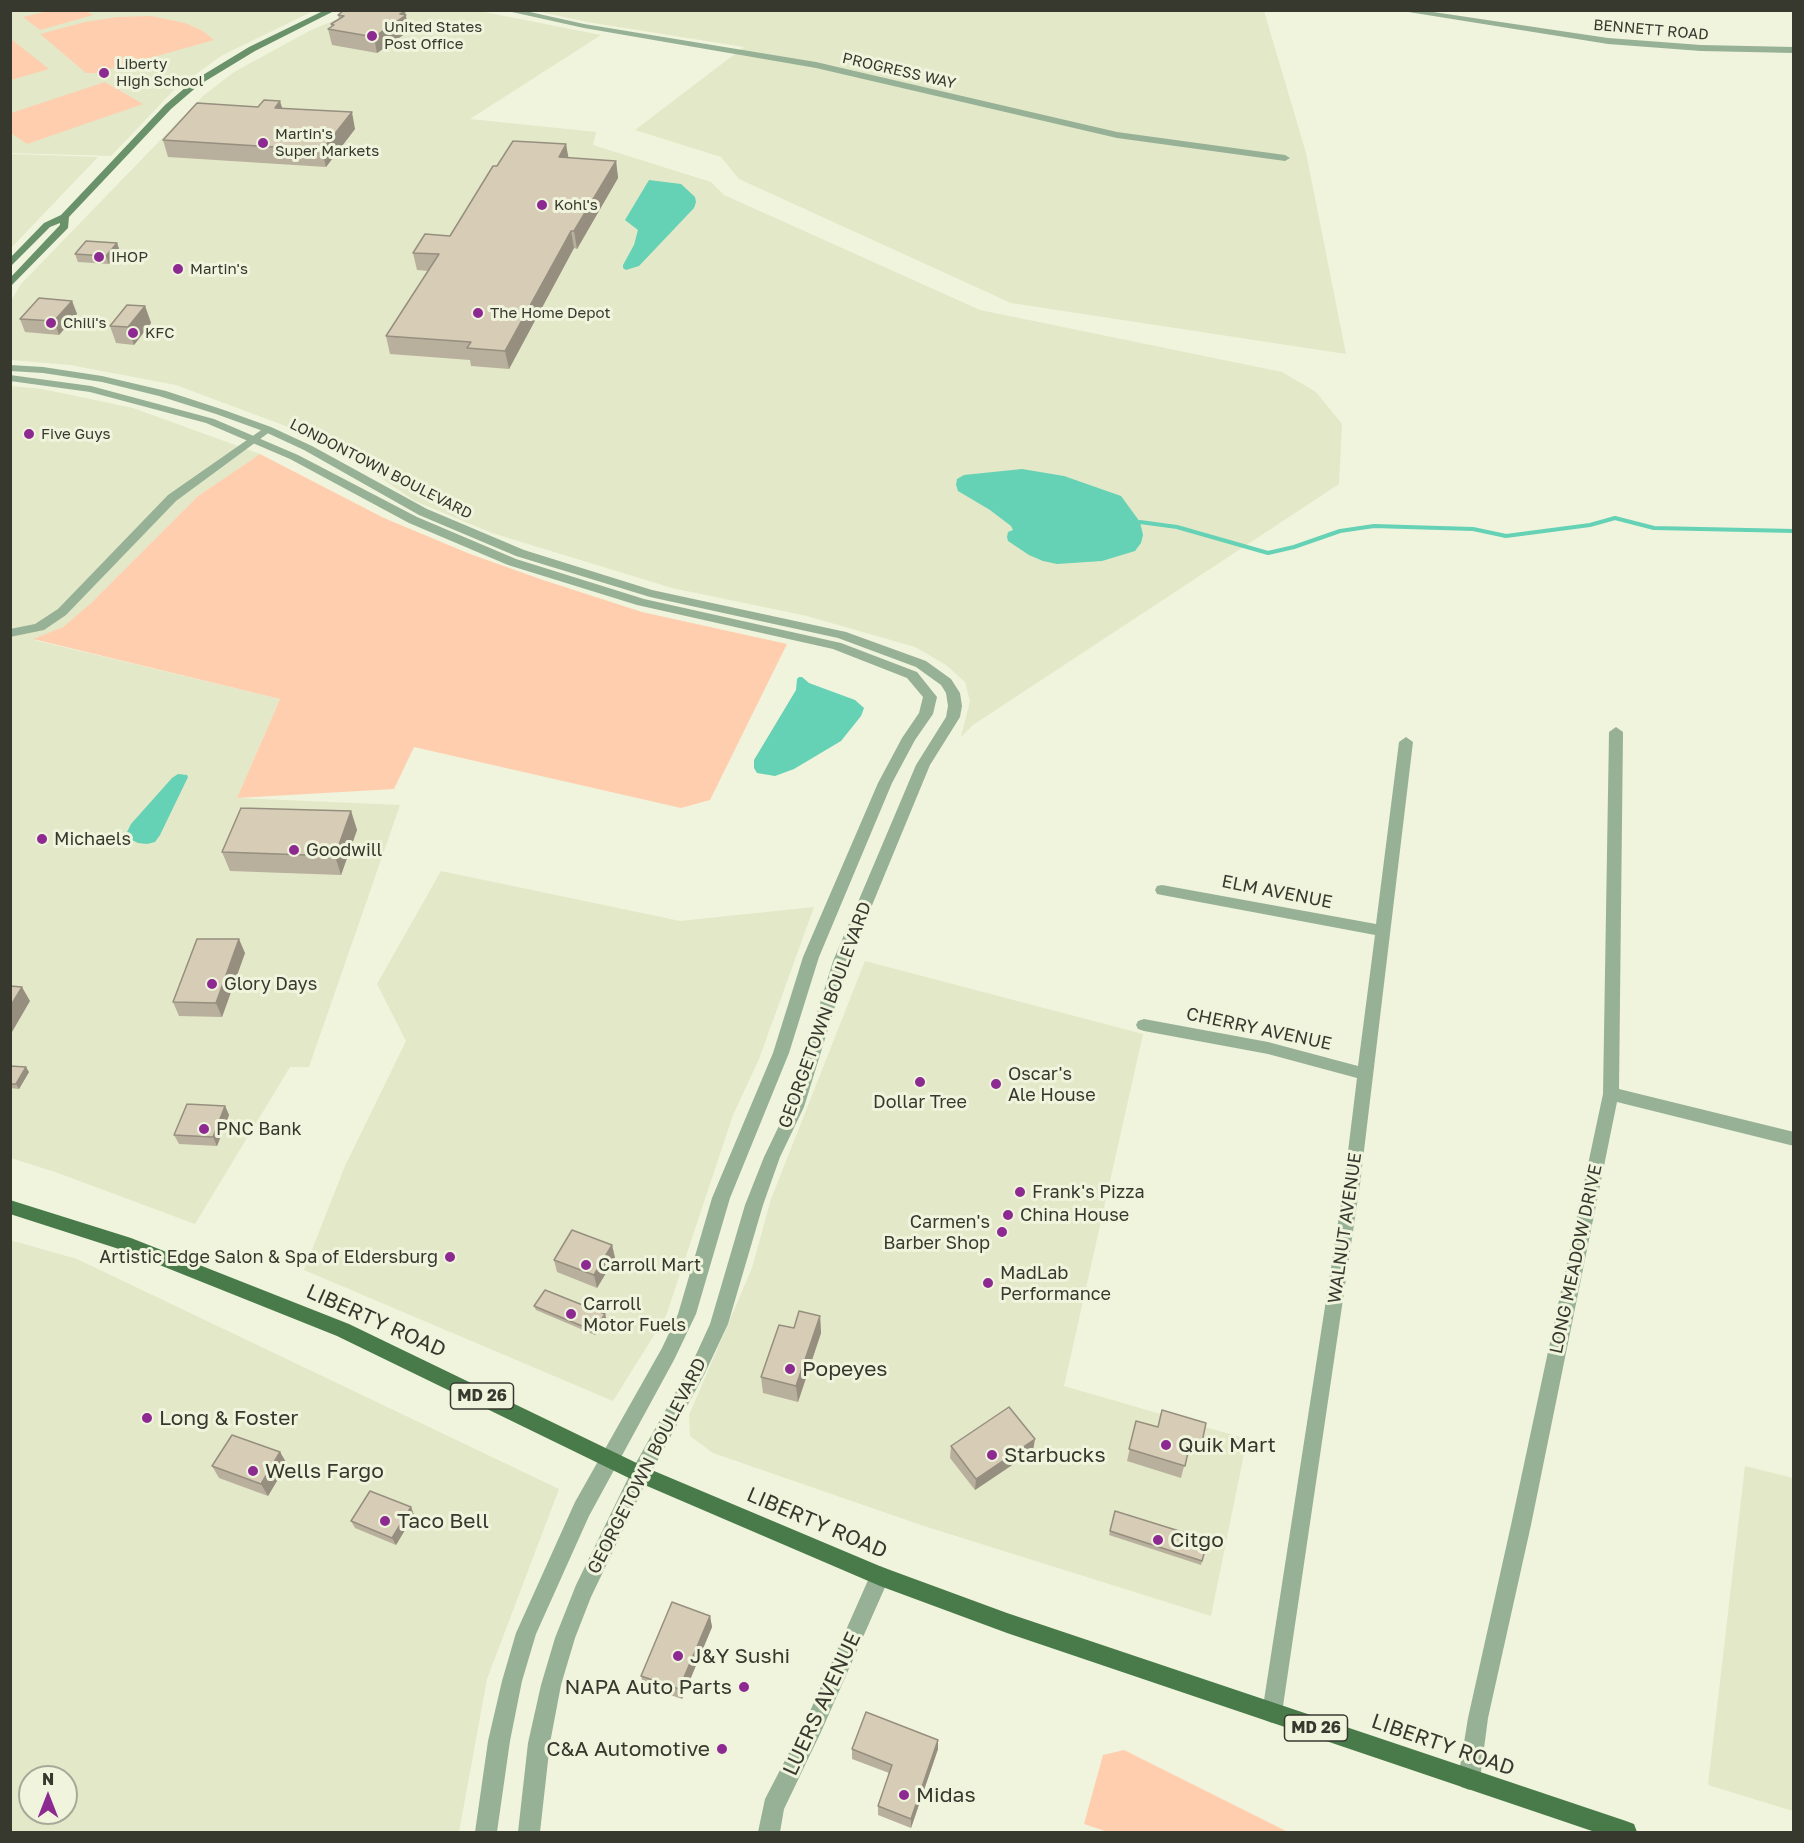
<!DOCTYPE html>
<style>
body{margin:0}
#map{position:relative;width:1804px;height:1843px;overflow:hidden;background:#f0f4dc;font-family:"Golos Text",sans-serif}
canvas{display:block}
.frame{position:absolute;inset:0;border:12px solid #37392f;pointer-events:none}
.north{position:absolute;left:18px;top:1765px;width:60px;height:60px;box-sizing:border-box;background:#f0f4dc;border:2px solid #a6a997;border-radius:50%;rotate:0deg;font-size:16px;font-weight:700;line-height:24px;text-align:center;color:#37392f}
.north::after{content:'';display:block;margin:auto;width:21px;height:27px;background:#8d2a92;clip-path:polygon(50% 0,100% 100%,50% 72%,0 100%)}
</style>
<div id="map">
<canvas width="1804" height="1843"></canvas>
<div class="frame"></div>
<div class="north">N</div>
</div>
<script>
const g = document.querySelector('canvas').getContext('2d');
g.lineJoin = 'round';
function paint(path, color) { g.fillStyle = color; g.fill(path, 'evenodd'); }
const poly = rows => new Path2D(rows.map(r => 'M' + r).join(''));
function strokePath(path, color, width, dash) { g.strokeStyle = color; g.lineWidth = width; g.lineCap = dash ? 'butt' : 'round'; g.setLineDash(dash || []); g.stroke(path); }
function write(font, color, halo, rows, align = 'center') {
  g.font = font + ' "Golos Text",sans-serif'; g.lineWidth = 6; g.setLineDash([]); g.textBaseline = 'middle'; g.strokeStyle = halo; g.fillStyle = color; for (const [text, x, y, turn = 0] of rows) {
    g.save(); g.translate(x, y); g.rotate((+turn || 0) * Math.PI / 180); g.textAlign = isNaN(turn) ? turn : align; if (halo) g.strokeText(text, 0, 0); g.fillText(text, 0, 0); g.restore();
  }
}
const built = poly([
 [11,11,313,11,221,56,173,91,111,156,11,153],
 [357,11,479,11,601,35,470,119,596,132,593,145,711,182,724,195,980,310,1282,372,1316,392,1342,424,1339,484,973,725,961,737,970,701,965,682,946,665,915,647,807,616,672,588,492,533,415,501,341,451,291,428,176,385,70,365,11,360,11,301,21,284,203,96,234,72,311,30],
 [536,11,1264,11,1306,153,1346,354,1011,303,739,179,721,157,635,130,744,47,587,22],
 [11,154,98,157,11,248,10,154],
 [11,386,42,389,133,408,260,454,198,496,91,603,63,627,34,640,280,699,237,798,400,805,309,1067,290,1067,195,1224,58,1173,11,1158],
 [441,871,680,921,814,907,759,1059,733,1115,666,1316,613,1401,304,1270,345,1166,406,1041,377,984],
 [865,961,1143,1034,1064,1386,1247,1439,1211,1616,924,1526,713,1453,690,1436,689,1415,752,1268,771,1199],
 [10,1240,77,1259,559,1489,487,1679,459,1832,11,1832],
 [30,1777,66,1777,66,1813,30,1813],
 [1745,1466,1793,1478,1793,1811,1708,1785]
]);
const green = poly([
 [48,11,86,11,93,15,40,30,23,17],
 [151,16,185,23,203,31,214,40,96,73,86,73,40,34,85,22,117,17],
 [10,39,11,39,49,69,11,80],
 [105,82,143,104,27,144,11,133,11,113],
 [260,454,384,518,470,554,543,580,642,612,787,644,710,800,681,808,414,747,394,789,237,798,280,699,33,639,63,627,91,603,198,496],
 [1124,1750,1288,1832,1108,1832,1084,1824,1103,1755]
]);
const water = poly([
 [649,180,681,184,695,197,696,202,694,208,639,266,626,270,623,268,623,265,634,245,638,230,625,220],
 [1022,469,1064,476,1121,496,1140,522,1143,535,1141,543,1135,551,1102,561,1057,564,1043,561,1029,555,1008,541,1007,537,1008,532,1013,530,1011,526,990,510,958,491,956,485,957,479,964,475],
 [799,677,802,677,809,683,855,700,864,708,861,716,841,741,794,769,775,776,757,773,754,768,754,760,796,690,797,679],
 [178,774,187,775,188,777,160,835,155,842,147,844,138,843,130,839,127,832,131,824,172,778]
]);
const stream = poly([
 [1140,522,1177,527,1268,553,1294,547,1340,531,1374,526,1473,529,1506,536,1590,525,1615,518,1654,528,1794,531]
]);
const minor = poly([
 [503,10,521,10,584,24,816,62,1117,132,1285,155,1290,158,1285,161,1117,138,816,68,584,28,503,10],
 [267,426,273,429,271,431,176,501,66,615,44,630,10,637,10,629,35,624,58,609,168,495,267,426],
 [1616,727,1623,732,1619,1089,1794,1132,1794,1146,1617,1102,1531,1525,1488,1718,1480,1779,1477,1787,1469,1790,1461,1787,1458,1779,1468,1718,1511,1525,1603,1094,1609,732,1616,727],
 [1406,737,1413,742,1360,1184,1282,1713,1279,1720,1272,1723,1265,1720,1262,1713,1344,1184,1357,1078,1268,1054,1144,1031,1138,1029,1136,1025,1138,1021,1144,1019,1268,1042,1358,1066,1375,935,1162,895,1157,894,1155,890,1157,886,1162,885,1376,924,1399,742,1406,737],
 [880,1566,887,1569,890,1576,821,1732,784,1809,780,1832,758,1832,765,1799,807,1718,873,1569,880,1566]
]);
const tertiary = poly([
 [1396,10,1420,10,1608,38,1701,45,1794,47,1794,53,1701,51,1608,44,1396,10],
 [10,365,43,367,102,376,166,391,224,410,271,427,312,446,427,509,524,550,652,590,846,632,926,661,951,679,960,693,962,706,960,717,930,765,849,961,804,1107,780,1157,763,1205,728,1324,705,1373,647,1480,591,1597,575,1638,561,1685,550,1743,540,1832,518,1832,528,1743,541,1685,555,1638,576,1585,633,1468,693,1361,710,1324,745,1205,764,1157,788,1107,833,961,916,765,946,717,948,706,946,693,941,685,916,667,838,638,650,597,516,556,419,515,304,450,263,431,216,414,159,396,102,382,43,373,10,371,10,365],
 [10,375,91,386,214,419,298,455,417,517,516,559,644,599,841,643,917,672,937,697,933,714,915,740,892,783,819,957,789,1053,730,1198,696,1314,674,1360,589,1516,536,1634,522,1681,510,1741,497,1832,475,1832,488,1741,502,1681,516,1633,575,1502,662,1348,678,1314,712,1198,773,1053,803,957,878,783,902,738,919,713,923,697,907,678,833,649,637,605,508,565,409,523,290,459,206,423,90,392,10,381,10,375]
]);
const secondary = poly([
 [325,10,336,10,255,51,199,85,171,109,69,217,68,228,10,287,10,278,60,225,60,223,50,227,10,267,10,258,44,223,61,215,165,105,193,81,249,47,325,10]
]);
const primary = poly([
 [10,1200,131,1238,349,1324,647,1468,882,1567,1007,1613,1626,1821,1634,1824,1637,1832,1595,1832,1007,1633,880,1586,633,1480,337,1336,122,1250,10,1214,10,1200]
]);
const wall = poly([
 [338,15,405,15,409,31,377,53,332,45,328,29,331,27,331,24,339,19],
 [282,108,355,129,326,167,168,157,163,140],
 [566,144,568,158,616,161,618,178,577,249,574,248,509,369,471,366,470,360,390,354,386,336,429,271,417,270,413,253,450,236,497,166],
 [117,243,120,252,109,264,78,262,75,254],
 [72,301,77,314,59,335,25,332,20,319],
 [145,306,151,323,134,345,116,343,110,326],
 [351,811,357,830,341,875,230,871,222,852],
 [245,953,222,1017,179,1016,173,1002],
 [10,1066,29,1072,19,1089,10,1088],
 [225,1106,229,1115,217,1146,179,1144,174,1135],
 [612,1245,615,1258,597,1288,557,1272,554,1260],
 [534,1306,605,1314,606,1318,595,1335,536,1310],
 [820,1316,821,1333,798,1402,763,1393,761,1377,794,1328],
 [1136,1421,1202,1442,1199,1454,1188,1451,1181,1478,1127,1461],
 [951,1446,1033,1451,975,1490,950,1458],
 [280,1452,287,1464,268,1496,219,1478,212,1466],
 [411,1507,414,1515,396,1545,355,1528,351,1521],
 [1110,1531,1208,1540,1201,1565,1109,1535],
 [710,1616,712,1627,682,1699,644,1686,641,1676],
 [938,1740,938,1749,911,1828,878,1815,878,1806,889,1773,852,1759,852,1749]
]);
const shadedWall = poly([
 [405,11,409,31,377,53,374,37],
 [280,101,285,117,275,108],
 [352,112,355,129,326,167,322,150],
 [566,144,569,161,559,157],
 [616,161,618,178,577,249,574,231],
 [571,231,574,248,509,369,505,351],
 [117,243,120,252,109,264,106,256],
 [72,301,77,314,59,335,54,321],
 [145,306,151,323,134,345,128,327],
 [351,811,357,830,341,875,335,856],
 [239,939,245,953,222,1017,216,1003],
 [22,987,30,1001,12,1032,10,1029,10,1007],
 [26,1067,29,1072,19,1089,16,1084],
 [225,1106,229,1115,217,1146,213,1137],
 [612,1245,615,1258,597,1288,594,1275],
 [605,1314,606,1318,595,1335,594,1331],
 [820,1316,821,1333,798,1402,796,1386],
 [1035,1439,1033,1451,975,1490,976,1479],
 [280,1452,287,1464,268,1496,261,1484],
 [411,1507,414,1515,396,1545,392,1538],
 [710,1616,712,1627,682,1699,679,1689],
 [938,1740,938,1749,911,1828,911,1819]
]);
const building = poly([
 [344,10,401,10,405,11,400,14,406,15,374,37,328,29,334,25,331,24,344,16,338,15,344,10],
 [264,100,280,101,275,108,352,112,322,150,163,140,197,103,258,107,264,100],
 [513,141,566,144,559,157,616,161,574,231,571,231,505,351,467,348,471,342,386,336,439,254,413,253,425,234,450,236,493,166,497,166,513,141],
 [86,241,117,243,106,256,75,254,86,241],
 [39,298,72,301,54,321,20,319,39,298],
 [127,305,145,306,128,327,110,326,127,305],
 [241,808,351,811,335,856,222,852,241,808],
 [197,939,239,939,216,1003,173,1002,197,939],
 [10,986,22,987,10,1007,10,986],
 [10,1066,26,1067,16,1084,10,1084,10,1066],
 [187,1104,225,1106,213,1137,174,1135,187,1104],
 [572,1230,612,1245,594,1275,554,1260,572,1230],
 [545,1290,605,1314,594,1331,534,1306,545,1290],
 [799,1311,820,1316,796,1386,761,1377,779,1325,794,1328,799,1311],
 [1009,1407,1035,1439,976,1479,951,1446,1009,1407],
 [1162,1410,1206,1423,1202,1442,1191,1439,1185,1466,1129,1449,1136,1421,1158,1427,1162,1410],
 [232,1435,280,1452,261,1484,212,1466,232,1435],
 [370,1491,411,1507,392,1538,351,1521,370,1491],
 [1115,1511,1208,1540,1202,1561,1110,1531,1115,1511],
 [672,1602,710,1616,679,1689,641,1676,672,1602],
 [866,1712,938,1740,911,1819,878,1806,892,1765,852,1749,866,1712]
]);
const markers = [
 [372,36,6,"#8d2a92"],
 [104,73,6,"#8d2a92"],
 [263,143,6,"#8d2a92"],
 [542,205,6,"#8d2a92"],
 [99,257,6,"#8d2a92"],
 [178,269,6,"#8d2a92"],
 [478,313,6,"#8d2a92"],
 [51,323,6,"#8d2a92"],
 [133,333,6,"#8d2a92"],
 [29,434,6,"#8d2a92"],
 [42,839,6,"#8d2a92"],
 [294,850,6,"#8d2a92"],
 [212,984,6,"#8d2a92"],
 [920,1082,6,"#8d2a92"],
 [996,1084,6,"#8d2a92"],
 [204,1129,6,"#8d2a92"],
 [1020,1192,6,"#8d2a92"],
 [1008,1215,6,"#8d2a92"],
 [1002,1232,6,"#8d2a92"],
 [450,1257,6,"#8d2a92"],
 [586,1265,6,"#8d2a92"],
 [988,1283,6,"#8d2a92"],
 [571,1314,6,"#8d2a92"],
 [790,1369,6,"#8d2a92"],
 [147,1418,6,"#8d2a92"],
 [1166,1445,6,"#8d2a92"],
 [992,1455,6,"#8d2a92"],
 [253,1471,6,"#8d2a92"],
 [385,1521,6,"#8d2a92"],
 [1158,1540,6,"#8d2a92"],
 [678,1656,6,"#8d2a92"],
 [744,1687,6,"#8d2a92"],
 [722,1749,6,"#8d2a92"],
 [904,1795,6,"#8d2a92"]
];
const farPoinames = [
 ["United States",384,27],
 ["Post Office",384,44],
 ["Liberty",116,64],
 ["High School",116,81],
 ["Martin's",275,134],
 ["Super Markets",275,151],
 ["Kohl's",554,205],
 ["IHOP",111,257],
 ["Martin's",190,269],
 ["The Home Depot",490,313],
 ["Chili's",63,323],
 ["KFC",145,333],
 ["Five Guys",41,434]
];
const farStreetnames = [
 ["BENNETT ROAD",1651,30,5],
 ["PROGRESS WAY",899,71,13],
 ["LONDONTOWN BOULEVARD",381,469,27]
];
const shields = [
 [482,1396,63],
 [1316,1728,63]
];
const shieldNames = [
 ["MD 26",482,1396],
 ["MD 26",1316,1728]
];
const poiNames = [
 ["Michaels",54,839],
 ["Goodwill",306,850],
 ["Glory Days",224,984],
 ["Oscar's",1008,1074],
 ["Ale House",1008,1095],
 ["Dollar Tree",920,1102,"center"],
 ["PNC Bank",216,1129],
 ["Frank's Pizza",1032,1192],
 ["China House",1020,1215],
 ["Carmen's",990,1222,"right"],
 ["Barber Shop",990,1243,"right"],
 ["Artistic Edge Salon & Spa of Eldersburg",438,1257,"right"],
 ["Carroll Mart",598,1265],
 ["MadLab",1000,1273],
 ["Performance",1000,1294],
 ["Carroll",583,1304],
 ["Motor Fuels",583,1325]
];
const streetNames = [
 ["ELM AVENUE",1277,892,11],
 ["GEORGETOWN BOULEVARD",825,1015,-70],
 ["CHERRY AVENUE",1259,1029,12],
 ["WALNUT AVENUE",1345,1228,-82],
 ["LONG MEADOW DRIVE",1576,1259,-78],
 ["GEORGETOWN BOULEVARD",647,1466,-63]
];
const nearStreetnames = [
 ["LIBERTY ROAD",376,1321,24],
 ["LIBERTY ROAD",817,1523,23],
 ["LUERS AVENUE",822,1704,-65],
 ["LIBERTY ROAD",1443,1745,19]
];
const nearPoinames = [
 ["Popeyes",802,1369],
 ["Long & Foster",159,1418],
 ["Quik Mart",1178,1445],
 ["Starbucks",1004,1455],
 ["Wells Fargo",265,1471],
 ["Taco Bell",397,1521],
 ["Citgo",1170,1540],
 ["J&Y Sushi",690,1656],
 ["NAPA Auto Parts",732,1687,"right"],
 ["C&A Automotive",710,1749,"right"],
 ["Midas",916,1795]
];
paint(built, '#e3e8c8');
paint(green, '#feceaf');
paint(water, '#65d1b5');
strokePath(stream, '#65d1b5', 4);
paint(minor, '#97b196');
paint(tertiary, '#97b196');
paint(secondary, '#6a926a');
paint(primary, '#497b4a');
paint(wall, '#b9af9d');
paint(shadedWall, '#968f7f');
paint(building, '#d7ccb6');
strokePath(building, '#968f7f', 1.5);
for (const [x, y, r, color] of markers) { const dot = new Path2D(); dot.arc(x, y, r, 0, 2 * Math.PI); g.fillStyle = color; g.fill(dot); strokePath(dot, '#f0f4dc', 2); }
write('15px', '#37392f', '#f0f4dc', farPoinames, 'left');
write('15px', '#37392f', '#f0f4dc', farStreetnames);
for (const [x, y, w] of shields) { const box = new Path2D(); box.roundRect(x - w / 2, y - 13, w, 26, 4.5); g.fillStyle = '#f0f4dc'; g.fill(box); strokePath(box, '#37392f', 1.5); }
write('bold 16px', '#37392f', null, shieldNames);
write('18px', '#37392f', '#f0f4dc', poiNames, 'left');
write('18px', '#37392f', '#f0f4dc', streetNames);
write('21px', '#37392f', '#f0f4dc', nearStreetnames);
write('21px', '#37392f', '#f0f4dc', nearPoinames, 'left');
</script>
